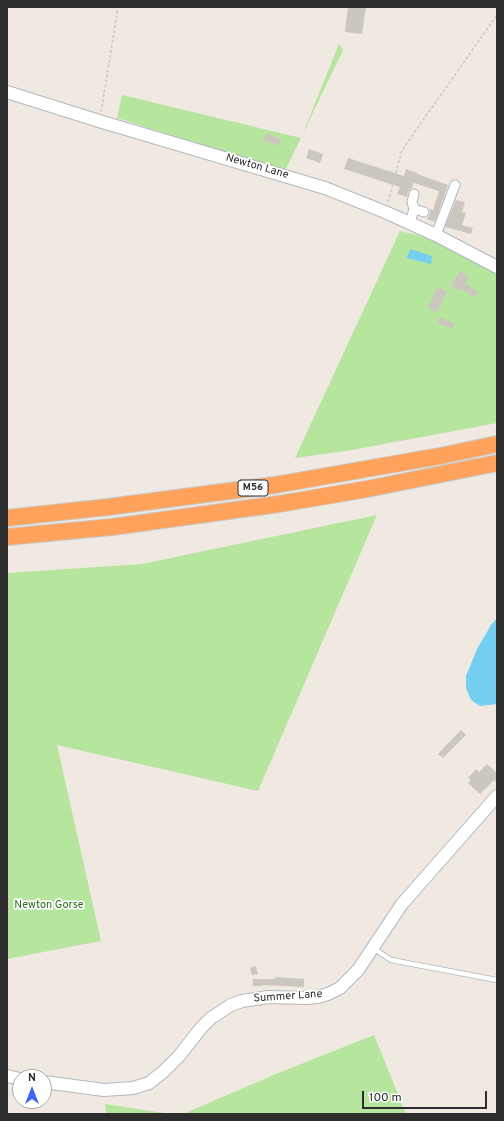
<!DOCTYPE html>
<style>
body{margin:0}
#map{position:relative;width:504px;height:1121px;overflow:hidden;background:#efe9e1;font-family:Overpass,sans-serif}
canvas{display:block}
.frame{position:absolute;inset:0;border:8px solid #2e2e2e;pointer-events:none}
.north{position:absolute;left:12px;top:1069px;width:40px;height:40px;box-sizing:border-box;background:#fff;border:1px solid #ababab;border-radius:50%;rotate:0deg;font-size:11px;font-weight:700;line-height:16px;text-align:center;color:#2e2e2e}
.north::after{content:'';display:block;margin:auto;width:14px;height:18px;background:#4264fb;clip-path:polygon(50% 0,100% 100%,50% 72%,0 100%)}
.scale{position:absolute;left:362px;top:1091px;width:125px;height:18px;box-sizing:border-box;border:2px solid #2e2e2e;border-top:0;padding-left:5px;font-size:12px;line-height:14px;white-space:nowrap;color:#2e2e2e;-webkit-text-stroke:3px #fff;paint-order:stroke}
</style>
<div id="map">
<canvas width="504" height="1121"></canvas>
<div class="frame"></div>
<div class="north">N</div>
<div class="scale">100 m</div>
</div>
<script>
const g = document.querySelector('canvas').getContext('2d');
g.lineJoin = 'round';
function paint(path, color) { g.fillStyle = color; g.fill(path, 'evenodd'); }
const poly = rows => new Path2D(rows.map(r => 'M' + r).join(''));
function strokePath(path, color, width, dash) { g.strokeStyle = color; g.lineWidth = width; g.lineCap = dash ? 'butt' : 'round'; g.setLineDash(dash || []); g.stroke(path); }
function write(font, color, halo, rows, align = 'center') {
  g.font = font + ' Overpass,sans-serif'; g.lineWidth = 3.5; g.setLineDash([]); g.textBaseline = 'middle'; g.strokeStyle = halo; g.fillStyle = color; for (const [text, x, y, turn = 0] of rows) {
    g.save(); g.translate(x, y); g.rotate((+turn || 0) * Math.PI / 180); g.textAlign = isNaN(turn) ? turn : align; if (halo) g.strokeText(text, 0, 0); g.fillText(text, 0, 0); g.restore();
  }
}
const green = poly([
 [339,44,343,50,285,171,117,118,122,95,301,138],
 [400,231,429,238,451,246,497,272,497,423,352,450,295,458],
 [377,515,258,791,57,745,101,941,7,959,7,573,142,564],
 [374,1035,406,1114,183,1114,276,1074],
 [105,1104,171,1114,106,1114]
]);
const water = poly([
 [411,249,432,256,431,264,406,258],
 [497,618,497,704,480,706,471,700,466,688,466,676,477,649,491,625]
]);
const building = poly([
 [348,7,366,7,362,34,345,32],
 [266,133,281,139,278,146,263,140],
 [309,149,323,154,320,163,306,158],
 [348,158,404,176,406,169,418,173,417,174,448,185,435,222,427,219,430,214,430,209,433,210,439,191,414,183,412,188,408,192,407,197,397,194,400,187,344,169],
 [456,200,465,202,462,212,466,213,462,225,473,228,471,234,445,227],
 [460,271,469,277,465,283,478,292,474,298,461,288,459,291,451,285],
 [437,287,447,292,437,312,428,308],
 [440,317,455,324,452,329,438,323],
 [461,730,466,735,443,758,438,754],
 [487,764,497,773,497,783,494,780,480,794,468,783,471,780,468,778,476,769,479,772],
 [256,966,258,974,252,975,250,968],
 [275,977,304,979,304,987,263,985,263,986,253,986,253,979,275,979]
]);
const path = poly([
 [101,112,118,7],
 [388,202,402,150,497,15]
]);
const lane = poly([
 [373,948,391,960,497,980]
]);
const street = poly([
 [414,209,424,212],
 [410,223,414,209,412,202,414,194],
 [436,235,455,185]
]);
const secondary = poly([
 [7,92,99,121,325,188,385,212,436,235,497,267],
 [7,1076,20,1079],
 [44,1082,104,1090,133,1088,149,1083,163,1072,179,1056,201,1028,211,1018,231,1005,242,1001,268,997,307,998,318,997,328,994,340,988,358,970,402,904,497,796]
]);
const highway = poly([
 [7,518,108,507,275,485,440,456,497,444],
 [7,537,112,527,279,504,367,489,497,463]
]);
const shields = [
 [253,488,30]
];
const shieldNames = [
 ["M56",253,488]
];
const streetNames = [
 ["Newton Lane",257,167,16],
 ["Summer Lane",288,997,-4]
];
const parkNames = [
 ["Newton Gorse",49,906]
];
paint(green, '#b6e59e');
paint(water, '#75cff0');
paint(building, '#cbc7bf');
strokePath(lane, '#b4b7c1', 6);
strokePath(street, '#b4b7c1', 11);
strokePath(secondary, '#b4b7c1', 14);
strokePath(highway, '#c9c9c9', 18);
strokePath(path, '#c9c9c9', 1.5, [3, 2]);
strokePath(lane, '#fff', 4.5);
strokePath(street, '#fff', 9);
strokePath(secondary, '#fff', 12);
strokePath(highway, '#ffa35c', 16);
for (const [x, y, w] of shields) { const box = new Path2D(); box.roundRect(x - w / 2, y - 8, w, 16, 3); g.fillStyle = '#fff'; g.fill(box); strokePath(box, '#2e2e2e', 1); }
write('bold 10px', '#2e2e2e', null, shieldNames);
write('11px', '#2e2e2e', '#fff', streetNames);
write('11px', '#2c6e1b', '#fff', parkNames);
</script>
